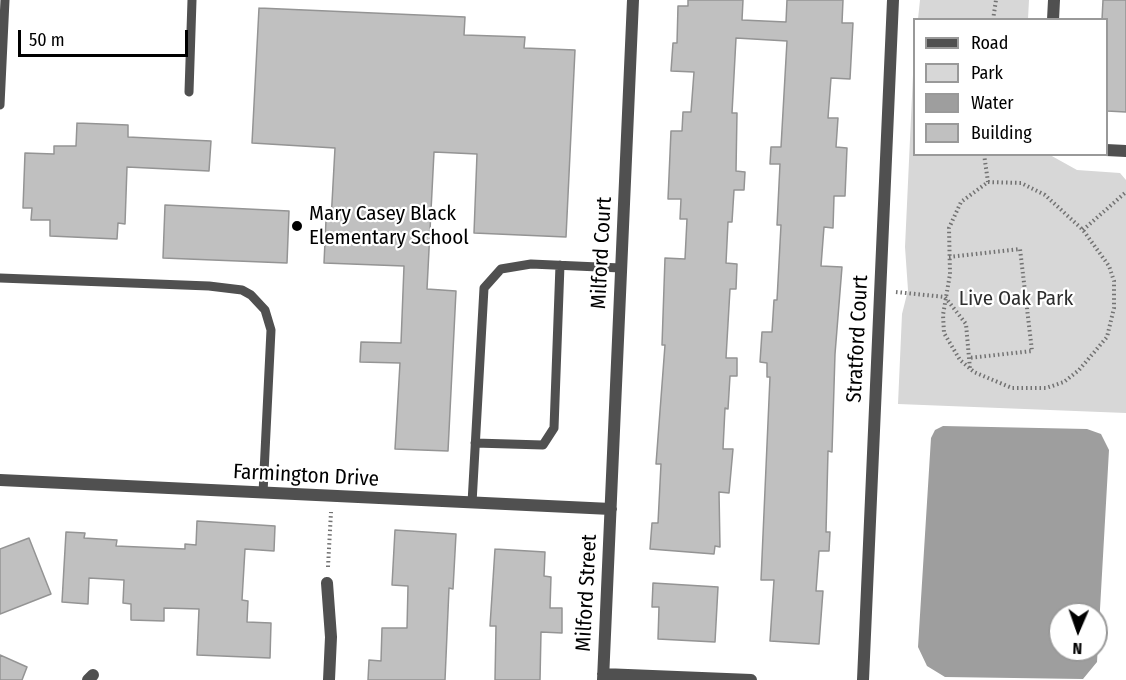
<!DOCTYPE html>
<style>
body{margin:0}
#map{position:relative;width:1126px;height:680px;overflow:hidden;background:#fff;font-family:"Fira Sans Condensed",sans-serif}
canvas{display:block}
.legend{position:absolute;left:913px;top:18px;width:195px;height:138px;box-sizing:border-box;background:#fff;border:2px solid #999;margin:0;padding:8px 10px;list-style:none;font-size:18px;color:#000}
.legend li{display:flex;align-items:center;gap:12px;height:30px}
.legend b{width:30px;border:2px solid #999}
.north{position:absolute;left:1048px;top:602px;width:60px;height:60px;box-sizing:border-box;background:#fff;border:2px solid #999;border-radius:50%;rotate:182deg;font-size:16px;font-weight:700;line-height:24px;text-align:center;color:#000}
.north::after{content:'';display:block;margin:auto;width:21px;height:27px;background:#000;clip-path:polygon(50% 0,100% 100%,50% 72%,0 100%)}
.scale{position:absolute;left:18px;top:30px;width:170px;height:27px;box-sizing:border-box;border:3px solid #000;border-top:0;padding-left:8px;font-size:18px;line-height:21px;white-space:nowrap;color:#000;-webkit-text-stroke:4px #fff;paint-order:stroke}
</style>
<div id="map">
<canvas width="1126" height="680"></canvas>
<ul class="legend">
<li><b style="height:8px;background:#505050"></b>Road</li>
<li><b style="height:16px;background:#d7d7d7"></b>Park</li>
<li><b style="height:16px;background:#9e9e9e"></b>Water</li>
<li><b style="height:16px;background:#c0c0c0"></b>Building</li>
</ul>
<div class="north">N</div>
<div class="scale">50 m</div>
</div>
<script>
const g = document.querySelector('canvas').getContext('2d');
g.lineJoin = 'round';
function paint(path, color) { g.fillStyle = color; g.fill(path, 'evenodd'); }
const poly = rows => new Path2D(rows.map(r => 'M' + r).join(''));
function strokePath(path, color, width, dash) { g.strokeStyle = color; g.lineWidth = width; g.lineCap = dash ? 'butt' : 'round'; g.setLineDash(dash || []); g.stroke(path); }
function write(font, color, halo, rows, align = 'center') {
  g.font = font + ' "Fira Sans Condensed",sans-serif'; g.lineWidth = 4.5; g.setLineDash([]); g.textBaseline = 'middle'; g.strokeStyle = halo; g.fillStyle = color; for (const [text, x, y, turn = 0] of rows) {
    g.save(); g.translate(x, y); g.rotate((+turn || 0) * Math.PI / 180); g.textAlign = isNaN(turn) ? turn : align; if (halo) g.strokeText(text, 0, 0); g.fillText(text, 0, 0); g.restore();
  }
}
const green = poly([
 [920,0,1029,0,1028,19,918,19],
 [914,53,914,154,1050,155,1077,170,1120,173,1126,180,1126,413,898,404,902,314,908,290,905,247]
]);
const water = poly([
 [943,426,1087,429,1101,434,1109,450,1097,662,1083,679,945,677,927,666,918,647,931,438,935,430],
 [1060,614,1096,614,1096,650,1060,650]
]);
const building = poly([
 [688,0,743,0,742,20,786,22,787,0,843,0,842,23,853,23,850,79,831,78,828,118,838,118,836,147,847,148,845,196,834,196,833,228,824,227,821,266,842,267,835,354,832,452,828,451,826,532,830,532,829,551,819,551,816,591,823,591,819,644,770,641,774,580,761,580,770,377,767,377,767,363,760,362,762,332,772,332,774,300,777,300,781,225,777,225,780,164,770,164,771,147,781,147,787,41,736,38,732,113,737,113,736,171,745,172,744,190,734,190,732,222,728,222,726,263,737,264,736,289,730,289,726,358,737,358,737,376,730,376,728,409,725,408,723,449,733,449,729,493,719,492,720,547,715,546,714,554,650,549,652,523,658,523,661,464,656,464,665,345,662,345,665,258,685,259,687,219,680,219,681,199,668,199,671,131,682,131,683,112,691,112,694,72,671,71,673,43,677,43,678,6,688,6,688,0],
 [1103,0,1126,0,1126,112,1107,111,1107,20,1102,20,1103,0],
 [259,8,465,17,464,35,525,37,524,48,575,50,566,237,474,233,477,154,434,152,427,289,456,291,448,451,395,449,400,363,360,362,361,342,401,343,404,266,324,263,326,220,331,221,335,148,252,143,259,8],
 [77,123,128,125,128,137,211,141,209,171,127,167,125,224,118,223,117,239,50,236,50,220,31,220,32,208,23,208,25,153,54,154,54,146,76,146,77,123],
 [165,205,289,211,287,263,163,258,165,205],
 [197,521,275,526,274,551,245,549,242,600,248,601,247,622,271,623,270,658,197,655,199,609,164,608,164,621,131,620,131,604,123,603,124,580,89,578,88,604,62,602,66,532,85,533,84,538,117,540,116,546,185,549,185,544,196,545,197,521],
 [395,530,456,534,453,589,449,588,445,680,368,680,369,660,381,661,382,628,407,628,408,586,392,585,395,530],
 [29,538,51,594,0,614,0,549,29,538],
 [495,549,545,552,544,576,551,577,550,608,562,608,562,633,541,632,540,680,495,680,496,626,490,626,495,549],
 [653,583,718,587,715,642,658,639,659,607,652,607,653,583],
 [0,655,27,667,22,680,0,680,0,655]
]);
const path = poly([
 [993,20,996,0],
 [984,154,988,182],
 [988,182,1021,183,1045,195,1083,230,1109,266,1114,281,1114,308,1107,337,1079,370,1064,382,1046,388,1012,388,974,372,960,360,944,333,943,315,950,274,949,228,961,202,988,182],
 [1083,230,1126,192],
 [949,257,1020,249,1032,351,969,358],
 [896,292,945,297,966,324,970,369],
 [328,567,331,512]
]);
const lane = poly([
 [189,92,192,0],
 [0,105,5,0],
 [0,278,209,286,242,290,251,295,265,310,271,330,263,493],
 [475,443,543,445,554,428,560,265],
 [472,503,484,288,501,269,531,264,621,268]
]);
const street = poly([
 [1053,20,1054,0],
 [1106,150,1126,151],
 [0,480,611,509],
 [327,583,331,637,329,680],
 [603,674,751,680],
 [88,680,93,675],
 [603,680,633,0],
 [863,680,893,0]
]);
const markers = [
 [297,226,6,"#000"]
];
const poiNames = [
 ["Mary Casey Black",309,214],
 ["Elementary School",309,238]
];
const streetNames = [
 ["Milford Court",602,253,-87],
 ["Stratford Court",858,339,-87],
 ["Farmington Drive",306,476,3],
 ["Milford Street",587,593,-87]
];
const parkNames = [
 ["Live Oak Park",1016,299]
];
paint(green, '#d7d7d7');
paint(water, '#9e9e9e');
paint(building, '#c0c0c0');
strokePath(building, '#949494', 1.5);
strokePath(path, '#727272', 4, [1.5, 3]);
strokePath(lane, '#505050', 9);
strokePath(street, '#505050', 12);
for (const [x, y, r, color] of markers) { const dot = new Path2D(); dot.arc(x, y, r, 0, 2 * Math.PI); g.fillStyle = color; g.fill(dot); strokePath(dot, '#fff', 2); }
write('21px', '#000', '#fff', poiNames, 'left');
write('21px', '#000', '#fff', streetNames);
write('21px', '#2e2e2e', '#fff', parkNames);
</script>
